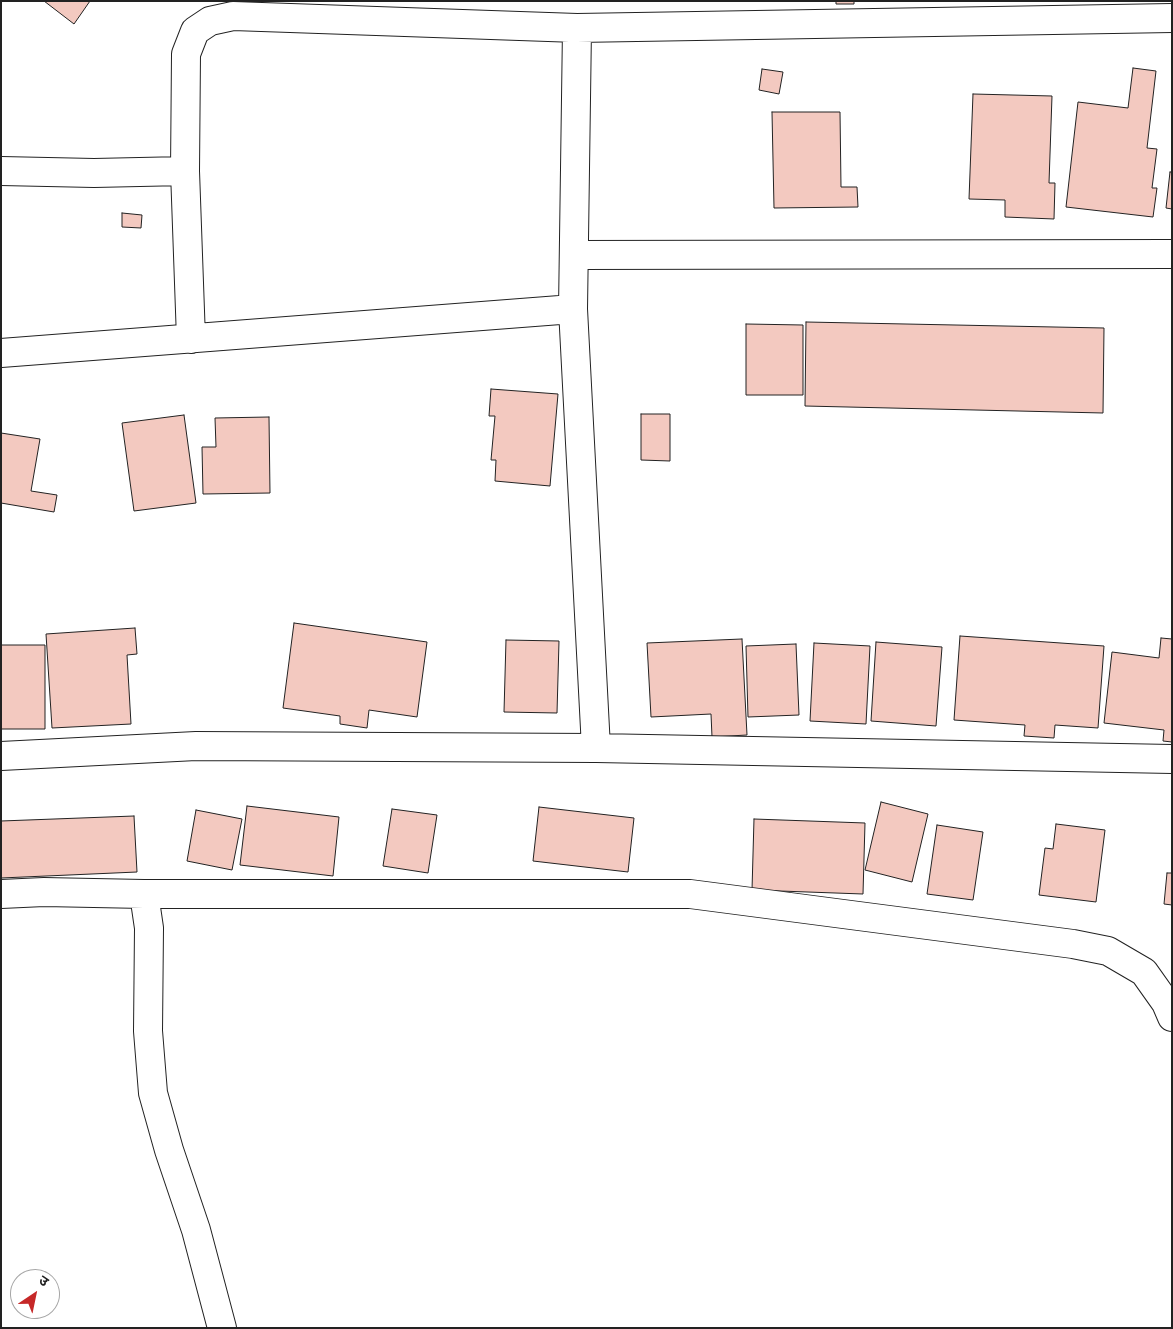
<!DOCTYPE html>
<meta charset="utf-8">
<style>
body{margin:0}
#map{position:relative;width:1173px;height:1329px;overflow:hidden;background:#fff;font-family:Overpass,"Noto Sans Devanagari",sans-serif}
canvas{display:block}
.frame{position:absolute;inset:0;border:2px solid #222;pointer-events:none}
.north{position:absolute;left:10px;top:1269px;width:50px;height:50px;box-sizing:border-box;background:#fff;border:1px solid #a7a7a7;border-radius:50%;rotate:34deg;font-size:14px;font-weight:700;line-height:20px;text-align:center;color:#222}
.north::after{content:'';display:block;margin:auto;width:18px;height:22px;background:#c62828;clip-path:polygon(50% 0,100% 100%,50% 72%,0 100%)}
</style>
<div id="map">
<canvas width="1173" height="1329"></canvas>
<div class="frame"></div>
<div class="north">उ</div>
</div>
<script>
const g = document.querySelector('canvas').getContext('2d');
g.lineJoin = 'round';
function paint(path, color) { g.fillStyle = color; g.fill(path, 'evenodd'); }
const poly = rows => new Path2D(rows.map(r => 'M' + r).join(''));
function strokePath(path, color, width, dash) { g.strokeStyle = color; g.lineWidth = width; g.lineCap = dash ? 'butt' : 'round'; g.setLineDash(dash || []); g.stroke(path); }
const building = poly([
 [44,1,90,1,74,24,44,1],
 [836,1,854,1,854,4,836,4,836,1],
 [1133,68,1156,71,1147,148,1157,149,1152,188,1157,188,1153,217,1066,207,1078,102,1128,108,1133,68],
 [762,69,783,72,779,94,759,90,762,69],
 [973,94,1052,96,1049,183,1055,183,1054,219,1005,217,1005,200,969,199,973,94],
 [772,112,840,112,841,187,857,187,858,207,774,208,772,112],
 [1170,172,1172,172,1172,209,1166,208,1170,172],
 [122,213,142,215,141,228,122,227,122,213],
 [806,322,1104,328,1103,413,805,406,806,322],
 [746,324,803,325,803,395,746,395,746,324],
 [491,389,558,394,550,486,495,481,496,460,491,460,495,416,489,416,491,389],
 [641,414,670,414,670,461,641,460,641,414],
 [184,415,196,503,134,511,122,423,184,415],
 [269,417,270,493,203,494,202,447,216,447,215,418,269,417],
 [1,433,40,439,31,491,57,495,54,512,1,503,1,433],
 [294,623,427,642,417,717,369,710,367,728,340,724,340,716,283,708,294,623],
 [135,628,137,654,127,655,131,724,52,728,46,634,135,628],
 [960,636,1104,646,1098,728,1055,725,1054,738,1024,736,1025,725,954,720,960,636],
 [1161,638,1172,639,1172,742,1163,741,1164,730,1104,723,1112,652,1159,658,1161,638],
 [742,639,747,735,712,737,711,714,651,717,647,643,742,639],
 [506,640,559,641,557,713,504,712,506,640],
 [876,642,942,647,936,726,871,721,876,642],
 [814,643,870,646,866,724,810,721,814,643],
 [796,644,799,715,748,717,746,646,796,644],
 [1,645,45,645,45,729,1,729,1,645],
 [881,802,928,814,912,882,865,870,881,802],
 [247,806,339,817,333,876,240,865,247,806],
 [539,807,634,818,628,872,533,861,539,807],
 [392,809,437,815,428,873,383,866,392,809],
 [196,810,242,819,232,870,187,861,196,810],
 [134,816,137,872,1,878,1,821,134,816],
 [754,819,865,823,863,894,752,890,754,819],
 [1056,824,1105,830,1096,902,1039,895,1045,848,1053,849,1056,824],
 [937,825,983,832,973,900,927,894,937,825],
 [1167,873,1172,873,1172,905,1164,904,1167,873]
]);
const minor = poly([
 [1,171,94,173,185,171],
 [574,255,1172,254],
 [573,309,596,748],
 [191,339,185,171,186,54,195,31,210,21,233,16,577,28,1172,18],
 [1,353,573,309,577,28],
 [1,756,196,746,596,748,1172,759],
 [1,894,44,892,144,894,690,894,1073,944,1108,951,1144,972,1166,1003,1172,1017],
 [144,894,149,928,148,1031,153,1093,169,1150,196,1230,222,1328]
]);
paint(building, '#f3c9c0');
strokePath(building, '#222', 1);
strokePath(minor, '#222', 30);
strokePath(minor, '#fff', 28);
</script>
